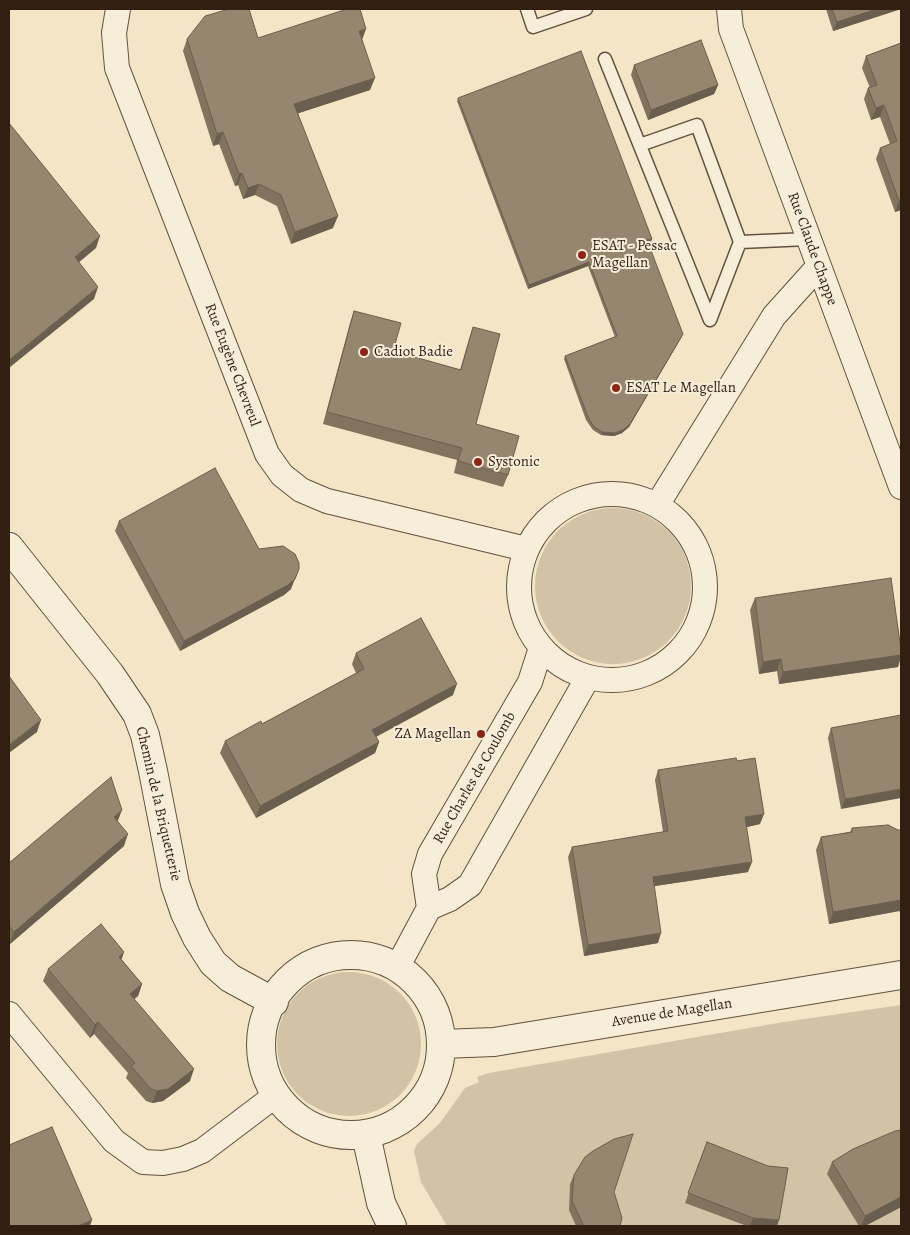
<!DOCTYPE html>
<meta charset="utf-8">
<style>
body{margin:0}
#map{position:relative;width:910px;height:1235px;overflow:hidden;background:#f3e5c6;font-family:Alegreya,serif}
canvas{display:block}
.frame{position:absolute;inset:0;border:10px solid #331f11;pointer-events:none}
</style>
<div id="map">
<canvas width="910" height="1235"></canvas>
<div class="frame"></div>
</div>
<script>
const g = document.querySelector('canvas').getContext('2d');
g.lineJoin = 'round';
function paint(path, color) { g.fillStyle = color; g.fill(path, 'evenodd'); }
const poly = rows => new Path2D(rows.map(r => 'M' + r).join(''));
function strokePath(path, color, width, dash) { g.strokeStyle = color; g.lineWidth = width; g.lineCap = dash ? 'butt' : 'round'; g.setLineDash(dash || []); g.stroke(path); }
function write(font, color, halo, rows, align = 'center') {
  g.font = font + ' Alegreya,serif'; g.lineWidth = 4; g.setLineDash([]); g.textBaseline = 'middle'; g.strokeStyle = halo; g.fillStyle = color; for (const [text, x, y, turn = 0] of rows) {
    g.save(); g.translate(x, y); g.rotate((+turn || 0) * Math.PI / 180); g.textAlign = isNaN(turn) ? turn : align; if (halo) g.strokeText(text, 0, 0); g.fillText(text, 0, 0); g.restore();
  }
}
const green = poly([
 '535 586a78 78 0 1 1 156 0a78 78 0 1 1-156 0Z',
 '277 1044a72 72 0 1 1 144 0a72 72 0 1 1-144 0Z',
 [901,1005,901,1226,447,1226,421,1182,414,1151,417,1144,440,1123,465,1088,479,1082,477,1077,489,1073,784,1022]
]);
const service = poly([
 [527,9,533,27,586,9],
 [605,59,710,320,740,242,697,125,640,145],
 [740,242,808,239]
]);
const minor = poly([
 [118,9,114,33,117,68,267,454,282,475,301,490,327,501,526,549],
 [729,9,731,29,901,487],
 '519 587a93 93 0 1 1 186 0a93 93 0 1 1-186 0Z',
 [659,502,774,316,818,267],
 [429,908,450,899,470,885,587,679],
 [398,966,429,908,424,874,430,854,530,682,540,651],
 [9,1014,114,1141,143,1162,163,1163,183,1159,202,1151,276,1095]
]);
const tertiary = poly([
 [9,547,110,674,137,714,145,735,153,771,175,884,185,913,197,938,213,963,230,978,274,1002],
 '261 1045a90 90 0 1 1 180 0a90 90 0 1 1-180 0Z',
 [442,1044,494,1042,901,975],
 [366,1135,381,1203,392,1226]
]);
const wall = poly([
 [826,9,901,9,833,31],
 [258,38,362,40,370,90,298,113,333,228,291,244,277,206,255,195,243,199,238,185,235,186,219,144,213,146,183,51,187,39],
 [901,43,901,210,895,212,876,159,880,148,890,144,880,117,871,120,864,99,868,88,870,88,862,68,866,56],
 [634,65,718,85,714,94,648,120,631,75],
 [458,98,651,242,648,243,681,338,629,427,622,433,614,436,601,435,593,430,586,420,564,359,565,356,615,337,588,266,528,289,457,101],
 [354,311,393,351,460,370,469,339,473,327,476,424,508,475,503,487,454,473,457,460,323,424,350,323],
 [119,521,259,549,291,589,284,595,180,651,115,531],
 [755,598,901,650,901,657,898,667,779,684,777,671,759,674,750,610],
 [356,653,453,695,376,737,379,742,375,753,256,818,220,753,225,741,262,724,356,673,352,664],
 [901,715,841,809,828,738,831,728],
 [658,770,760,824,747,827,748,872,654,886,658,943,584,956,568,857,572,847,663,832,655,780],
 [118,822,124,846,10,944,9,943,9,863],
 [852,828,898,830,901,830,901,914,899,911,829,924,816,850,821,837,850,832],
 [122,960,142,984,138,996,134,999,190,1081,163,1101,152,1103,146,1101,126,1078,128,1073,94,1034,90,1038,43,981,48,969],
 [901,1130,901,1207,865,1226,859,1226,827,1174,832,1162],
 [707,1142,777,1226,747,1226,685,1203],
 [574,1175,614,1192,620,1226,576,1226,569,1210,570,1184]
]);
const shadedWall = poly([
 [877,9,901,9,833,31,837,22],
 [366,29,362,40,359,31],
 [375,78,370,90,290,116,294,104],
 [718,85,714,94,648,120,651,110],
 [884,105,880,117,871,120,876,108],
 [223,132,219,144,213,146,217,134],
 [242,173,238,185,235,186,239,174],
 [259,184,255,195,243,199,248,188],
 [901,200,901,210,895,212,899,201],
 [338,216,333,228,291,244,295,232],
 [100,236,96,248,71,269,75,257],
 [652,239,651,242,646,244,647,240],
 [589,262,588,266,528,289,529,285],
 [98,287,94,299,9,368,9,360],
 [683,334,629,427,622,433,614,436,601,435,602,432],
 [299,569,291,589,284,595,180,651,184,641],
 [901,655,898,667,779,684,783,672],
 [781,659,777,671,759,674,763,662],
 [457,684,453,695,368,741,372,730],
 [41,720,37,732,9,753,9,745],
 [379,742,375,753,256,818,260,806],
 [901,789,901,798,841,809,845,799],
 [122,810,117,823,114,817],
 [764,814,760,824,742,828,745,817],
 [128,834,124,846,10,944,14,932],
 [752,862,748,872,649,887,653,877],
 [901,900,901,905,899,911,829,924,833,912],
 [661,933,658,943,584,956,588,945],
 [124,952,120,965,119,957],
 [142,984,138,996,126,1006,130,994],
 [98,1022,94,1034,90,1038,95,1025],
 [194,1069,190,1081,163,1101,152,1103,157,1091],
 [901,1197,901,1207,865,1226,861,1226,865,1216],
 [753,1218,779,1220,777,1226,750,1226],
 [92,1220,90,1226,78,1226]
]);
const building = poly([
 [229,9,249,9,258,38,347,9,360,9,366,29,359,31,375,78,294,104,338,216,295,232,281,195,259,184,248,188,242,173,239,174,223,132,217,134,187,39,205,16,229,9],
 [832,9,877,9,837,22,832,9],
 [701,40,718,85,651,110,634,65,701,40],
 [901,43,901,200,899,201,880,148,897,141,884,105,876,108,868,88,877,85,866,56,901,43],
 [581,51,652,239,647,240,683,334,630,424,623,430,615,433,602,432,594,427,588,417,565,356,617,336,589,262,529,285,458,98,581,51],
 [9,123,100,236,75,257,98,287,9,360,9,123],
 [354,311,401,323,393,351,461,370,473,327,500,334,476,424,519,436,508,475,458,461,462,448,327,412,354,311],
 [215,468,259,549,283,546,295,554,299,563,299,569,295,579,288,585,184,641,119,521,215,468],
 [891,578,901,650,901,655,783,672,781,659,763,662,755,598,891,578],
 [421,618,457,684,372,730,379,742,260,806,225,741,261,721,262,724,364,669,356,653,421,618],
 [9,676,41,720,9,745,9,676],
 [901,715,901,789,845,799,831,728,901,715],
 [736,758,737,761,755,758,764,814,745,817,752,862,653,877,661,933,588,945,572,847,668,831,658,770,736,758],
 [111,777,122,810,114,817,128,834,14,932,9,926,9,863,111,777],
 [888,825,898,830,901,830,901,900,833,912,821,837,852,832,852,828,888,825],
 [101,924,124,952,119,957,142,984,130,994,194,1069,168,1089,157,1091,151,1089,131,1066,135,1063,98,1022,95,1025,48,969,101,924],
 [52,1127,92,1220,78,1226,9,1226,9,1145,52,1127],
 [901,1130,901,1197,865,1216,832,1162,853,1149,895,1131,901,1130],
 [633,1134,614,1192,622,1218,620,1226,584,1226,572,1201,574,1175,585,1157,593,1151,614,1139,633,1134],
 [707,1142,768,1166,788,1168,779,1220,753,1218,688,1193,707,1142]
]);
const markers = [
 [582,255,5,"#8f2418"],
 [364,352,5,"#8f2418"],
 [616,388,5,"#8f2418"],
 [478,462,5,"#8f2418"],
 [481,734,5,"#8f2418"]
];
const poiNames = [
 ["ESAT - Pessac",592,246],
 ["Magellan",592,263],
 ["Cadiot Badie",374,352],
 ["ESAT Le Magellan",626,388],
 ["Systonic",488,462],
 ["ZA Magellan",471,734,"right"]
];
const streetNames = [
 ["Rue Claude Chappe",812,249,70],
 ["Rue Eugène Chevreul",232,365,69],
 ["Rue Charles de Coulomb",475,778,-60],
 ["Chemin de la Briquetterie",158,804,77],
 ["Avenue de Magellan",672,1013,-9]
];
paint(green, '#d2c3a7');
strokePath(service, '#63503e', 15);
strokePath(minor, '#63503e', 26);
strokePath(tertiary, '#63503e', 30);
strokePath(service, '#f7eeda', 12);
strokePath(minor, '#f7eeda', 24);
strokePath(tertiary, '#f7eeda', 28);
paint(wall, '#82735f');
paint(shadedWall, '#6a5e4e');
paint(building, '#97866f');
strokePath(building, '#6a5e4e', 1);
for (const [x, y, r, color] of markers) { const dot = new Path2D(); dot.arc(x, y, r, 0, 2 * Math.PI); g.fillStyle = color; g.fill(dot); strokePath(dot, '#f7eeda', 2); }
write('15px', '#331f11', '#f7eeda', poiNames, 'left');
write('15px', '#331f11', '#f7eeda', streetNames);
</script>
